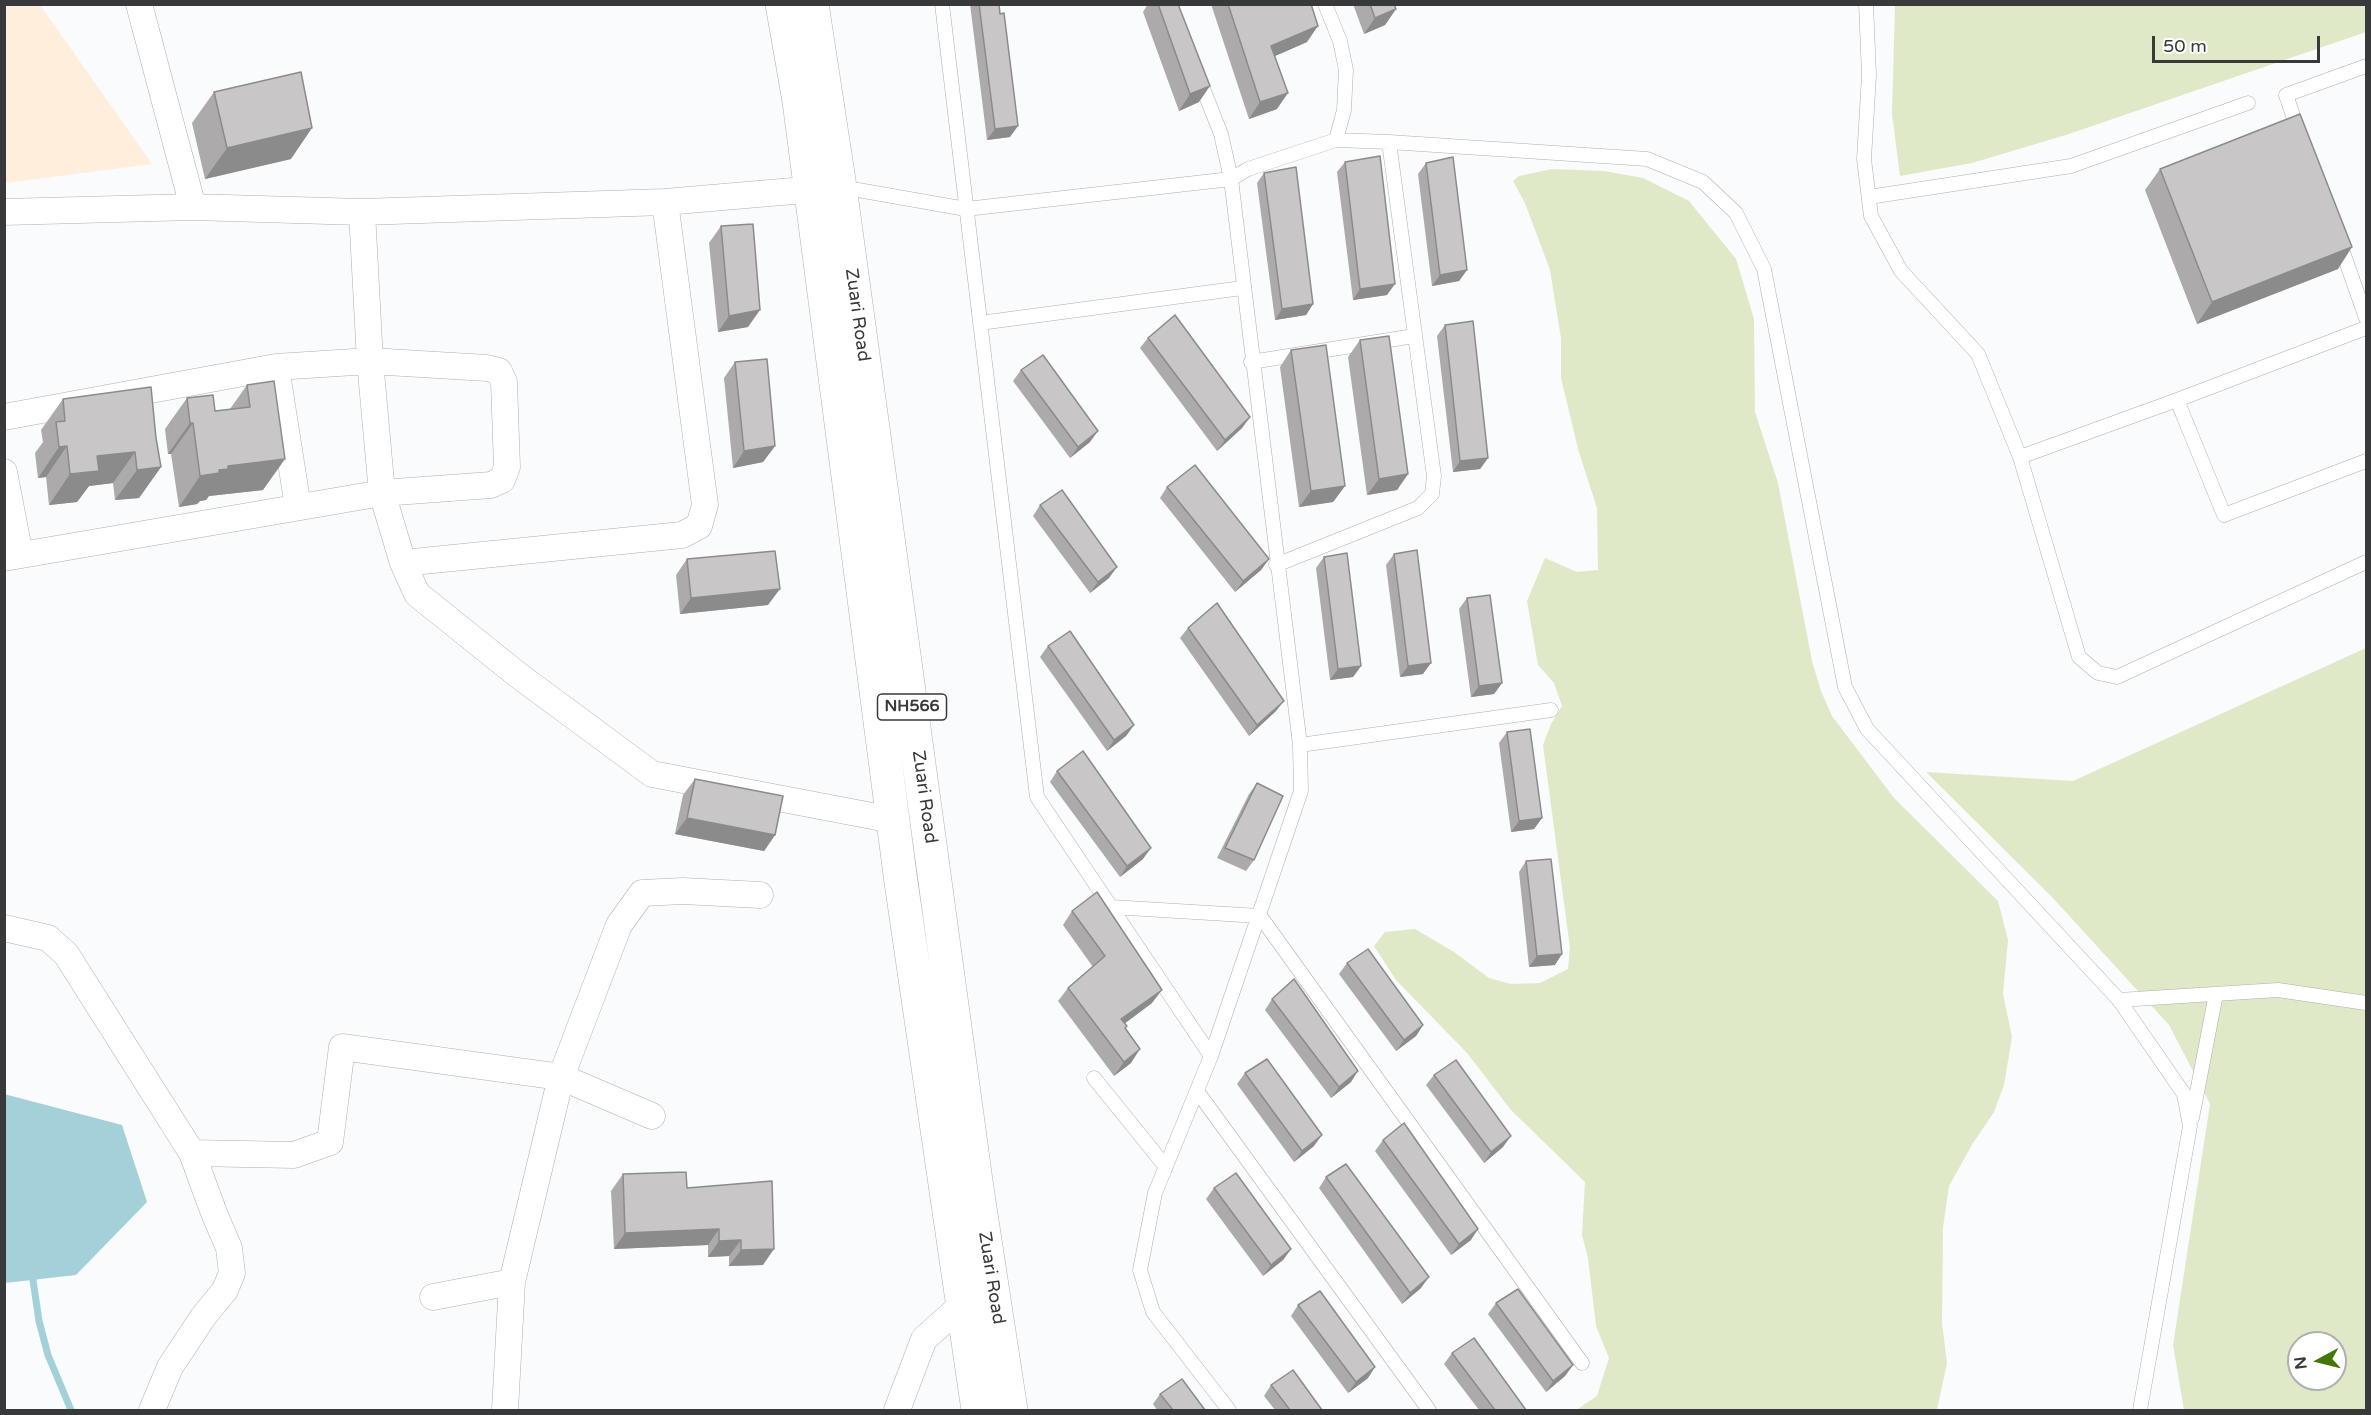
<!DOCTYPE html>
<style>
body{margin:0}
#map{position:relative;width:2371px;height:1415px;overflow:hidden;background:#f9fbfc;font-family:"Varela Round",sans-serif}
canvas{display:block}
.frame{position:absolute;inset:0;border:6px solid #38393a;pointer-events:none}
.north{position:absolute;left:2287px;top:1331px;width:60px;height:60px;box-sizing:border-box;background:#fff;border:2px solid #afb0b0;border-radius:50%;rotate:263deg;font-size:16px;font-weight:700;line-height:24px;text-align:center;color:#38393a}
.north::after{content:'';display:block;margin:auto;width:21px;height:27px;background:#437807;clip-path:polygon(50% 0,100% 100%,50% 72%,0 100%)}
.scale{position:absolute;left:2152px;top:36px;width:168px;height:27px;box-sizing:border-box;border:3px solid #38393a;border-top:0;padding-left:8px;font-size:18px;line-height:21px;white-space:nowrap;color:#38393a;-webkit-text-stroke:4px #fff;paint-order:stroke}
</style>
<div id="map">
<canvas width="2371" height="1415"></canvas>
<div class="frame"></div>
<div class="north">N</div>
<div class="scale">50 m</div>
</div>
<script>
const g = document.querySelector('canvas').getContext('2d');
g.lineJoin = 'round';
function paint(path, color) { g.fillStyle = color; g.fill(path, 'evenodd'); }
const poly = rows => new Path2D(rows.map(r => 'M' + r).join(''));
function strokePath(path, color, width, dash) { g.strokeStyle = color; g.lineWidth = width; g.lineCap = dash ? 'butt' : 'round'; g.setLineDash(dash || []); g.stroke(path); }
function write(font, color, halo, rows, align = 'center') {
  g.font = font + ' "Varela Round",sans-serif'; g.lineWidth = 4.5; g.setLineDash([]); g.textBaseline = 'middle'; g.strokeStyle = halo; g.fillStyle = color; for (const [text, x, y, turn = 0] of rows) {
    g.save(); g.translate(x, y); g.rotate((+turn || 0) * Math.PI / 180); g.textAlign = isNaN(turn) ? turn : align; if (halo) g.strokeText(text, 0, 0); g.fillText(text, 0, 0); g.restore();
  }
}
const industrial = poly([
 [4,5,40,5,152,164,5,183]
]);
const green = poly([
 [1895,5,2366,5,2366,32,2069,134,1972,163,1900,176,1892,114],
 [1552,169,1604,171,1643,178,1689,201,1736,259,1754,319,1755,412,1778,483,1812,661,1821,691,1832,716,1894,798,1998,901,2008,940,2003,994,2012,1037,2004,1085,1994,1112,1973,1143,1949,1186,1943,1227,1942,1323,1947,1363,1937,1410,1576,1410,1597,1396,1609,1358,1596,1326,1588,1258,1582,1235,1585,1182,1511,1110,1467,1053,1396,980,1374,946,1385,932,1415,929,1454,952,1489,978,1511,984,1540,983,1568,969,1570,948,1543,745,1551,724,1562,706,1554,683,1538,665,1527,601,1545,558,1577,572,1598,570,1597,508,1578,449,1561,378,1561,338,1550,270,1525,203,1513,181,1519,176],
 [2366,648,2366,1410,2184,1410,2173,1345,2210,1104,2169,1025,2052,897,1926,772,2073,781],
 [2299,1343,2335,1343,2335,1379,2299,1379]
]);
const water = poly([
 [4,1094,122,1125,147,1202,76,1275,5,1283]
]);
const stream = poly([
 [33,1280,39,1321,48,1355,71,1410]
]);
const service = poly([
 [942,4,1037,797,1211,1056],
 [1325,4,1340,41,1346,70,1344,110,1336,140],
 [1866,4,1869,75,1864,159,1871,216,1901,271,1978,354,2020,457,2079,657,2098,673,2117,677,2366,562],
 [1198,76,1221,134,1231,179,1300,745,1301,791,1211,1056,1155,1193,1140,1270,1153,1312,1229,1410],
 [2299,133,2286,95,2366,66],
 [841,187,966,209,1231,179,1248,169,1336,140,1389,142,1647,159,1703,182,1736,213,1764,269,1845,687,1867,729,2119,1000,2184,1094,2190,1126,2140,1410],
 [1869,197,2071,166,2248,103],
 [2339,241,2366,318],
 [980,323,1242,288],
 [2366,328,2177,400,2224,515,2366,461],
 [1251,362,1414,336],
 [2020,457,2177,400],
 [1276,565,1418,508,1432,494,1434,476,1389,142],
 [1300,745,1551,710],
 [1111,907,1260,916,1582,1363],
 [2119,1000,2278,990,2366,1003],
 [1094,1078,1166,1167],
 [1197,1091,1429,1410],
 [2192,1118,2216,994]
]);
const minor = poly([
 [139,4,193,207],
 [4,212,193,207,362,212,665,202,828,188],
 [362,212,370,361,382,493,403,563,417,594,518,675,652,774,893,820],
 [276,367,298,507],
 [4,417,276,367,370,361,487,368,499,371,504,382,507,467,502,480,491,485,382,493,4,558],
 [4,472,20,555],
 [403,563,682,535,699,526,705,505,665,202],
 [4,928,48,938,66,954,192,1153,214,1213,229,1248,232,1273,225,1290,203,1317,170,1367,152,1410],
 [652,1116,561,1077,619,925,642,893,683,891,760,895],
 [192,1153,294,1155,330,1142,342,1047,561,1077,512,1282,433,1297],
 [505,1410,512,1282],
 [897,1410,924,1339,962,1305]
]);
const trunk = poly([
 [782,4,799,101,901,882,978,1410],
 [812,4,840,187,977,1188,1011,1410]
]);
const wall = poly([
 [970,4,999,4,1010,137,987,140],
 [1148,4,1178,4,1199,102,1179,111,1143,12],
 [1211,4,1311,4,1307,42,1275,56,1277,109,1249,119],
 [1353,4,1394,4,1396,9,1385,25,1364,34],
 [214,92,291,159,205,179,192,123],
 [1345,162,1387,295,1353,300,1337,172],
 [1426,163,1467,270,1459,281,1432,286,1418,174],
 [2160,169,2338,269,2197,324,2145,190],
 [1264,173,1313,304,1306,315,1275,320,1257,183],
 [721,226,748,327,718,332,709,243],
 [1445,325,1488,458,1480,469,1453,472,1437,336],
 [1148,338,1250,417,1242,428,1217,451,1140,348],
 [1360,340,1408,474,1397,490,1367,495,1348,357],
 [1291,350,1345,486,1333,502,1299,507,1280,367],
 [735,362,775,446,763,462,733,468,724,378],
 [1021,370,1090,442,1070,458,1013,381],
 [247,385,263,490,209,496,206,500,200,501,197,504,179,507,171,454,168,454,165,429,187,398,215,411,230,409],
 [63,399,156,438,161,467,139,498,115,500,113,483,89,486,77,502,49,505,46,477,38,478,35,453,43,442,41,430],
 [1167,487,1269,559,1261,570,1235,592,1160,498],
 [1040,505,1109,578,1090,593,1033,516],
 [1394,554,1423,674,1400,677,1386,565],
 [1324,557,1361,666,1353,677,1330,680,1316,568],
 [687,559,768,605,680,614,676,575],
 [1467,598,1502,683,1494,694,1471,697,1459,609],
 [1188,628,1276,711,1249,736,1180,638],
 [1048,646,1134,725,1126,736,1107,751,1040,657],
 [1507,732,1542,818,1534,829,1511,832,1499,743],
 [1057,771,1143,859,1120,877,1050,782],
 [695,779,775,835,764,851,675,834,683,795],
 [1257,783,1254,860,1246,871,1217,858,1249,794],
 [1526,861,1555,965,1529,967,1519,872],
 [1072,911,1152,1003,1125,1023,1127,1026,1125,1029,1131,1063,1114,1076,1058,1001,1068,988,1093,967,1063,925],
 [1347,963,1423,1025,1416,1036,1396,1051,1339,974],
 [1272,999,1351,1082,1331,1098,1265,1010],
 [1245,1073,1314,1146,1294,1162,1237,1084],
 [1434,1075,1503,1147,1484,1163,1426,1085],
 [1383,1140,1471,1240,1451,1255,1375,1151],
 [623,1174,687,1188,772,1181,763,1265,729,1266,729,1256,708,1257,708,1245,614,1249,611,1191],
 [1326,1177,1421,1288,1402,1304,1319,1188],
 [1214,1188,1291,1249,1283,1260,1263,1276,1206,1199],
 [1496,1303,1573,1365,1565,1376,1546,1392,1488,1314],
 [1298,1305,1368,1378,1348,1393,1291,1316],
 [1452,1353,1526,1410,1479,1410,1444,1364],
 [1271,1385,1322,1410,1275,1410,1264,1396],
 [1160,1394,1205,1410,1157,1410,1153,1404]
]);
const shadedWall = poly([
 [1396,9,1385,25,1364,34,1375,18],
 [1318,26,1307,42,1259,63,1271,46],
 [1210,86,1199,102,1179,111,1190,94],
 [1288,93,1277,109,1249,119,1260,102],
 [1018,126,1010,137,987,140,995,129],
 [312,128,291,159,205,179,227,148],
 [2352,247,2338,269,2197,324,2212,302],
 [1467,270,1459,281,1432,286,1440,275],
 [1395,284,1387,295,1353,300,1360,289],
 [1313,304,1306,315,1275,320,1282,309],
 [760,310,748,327,718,332,729,316],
 [1250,417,1242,428,1217,451,1225,440],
 [190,423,193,423,171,454,168,454],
 [1098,431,1090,442,1070,458,1078,447],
 [67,446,46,477,38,478,59,447],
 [775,446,763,462,733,468,744,451],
 [135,452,113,483,89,486,77,502,49,505,70,474,97,456],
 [1488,458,1480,469,1453,472,1460,461],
 [285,459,263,490,209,496,206,500,200,501,197,504,179,507,200,476,219,470,228,466],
 [161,467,139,498,115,500,137,470],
 [1408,474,1397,490,1367,495,1379,479],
 [1345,486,1333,502,1299,507,1311,491],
 [1269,559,1261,570,1235,592,1243,581],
 [1117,567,1109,578,1090,593,1098,582],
 [780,589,768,605,680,614,691,598],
 [1431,663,1423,674,1400,677,1408,666],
 [1361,666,1353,677,1330,680,1338,669],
 [1502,683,1494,694,1471,697,1479,686],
 [1284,701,1276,711,1249,736,1257,725],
 [1134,725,1126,736,1107,751,1114,740],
 [687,818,775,835,764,851,675,834],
 [1542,818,1534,829,1511,832,1519,821],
 [1151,848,1143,859,1120,877,1127,866],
 [1562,954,1555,965,1529,967,1537,956],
 [1162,990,1152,1003,1112,1033,1121,1019],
 [1423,1025,1416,1036,1396,1051,1404,1040],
 [1140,1049,1131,1063,1114,1076,1124,1062],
 [1358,1071,1351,1082,1331,1098,1339,1087],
 [1322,1135,1314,1146,1294,1162,1302,1151],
 [1511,1136,1503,1147,1484,1163,1491,1152],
 [719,1229,708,1245,614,1249,625,1233],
 [1478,1229,1471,1240,1451,1255,1459,1244],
 [741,1240,729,1256,708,1257,719,1241],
 [774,1249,763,1265,729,1266,741,1250],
 [1291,1249,1283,1260,1263,1276,1271,1265],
 [1429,1277,1421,1288,1402,1304,1410,1293],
 [1573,1365,1565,1376,1546,1392,1553,1381],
 [1375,1367,1368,1378,1348,1393,1356,1382]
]);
const building = poly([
 [979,4,999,4,1000,14,1004,13,1018,126,995,129,979,4],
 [1158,4,1178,4,1210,86,1190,94,1158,4],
 [1228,4,1311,4,1318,26,1271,46,1288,93,1260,102,1228,4],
 [1370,4,1394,4,1396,9,1375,18,1370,4],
 [301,72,312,128,227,148,214,92,301,72],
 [2300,114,2352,247,2212,302,2160,169,2300,114],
 [1380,156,1395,284,1360,289,1345,162,1380,156],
 [1453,157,1467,270,1440,275,1426,163,1453,157],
 [1296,167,1313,304,1282,309,1264,173,1296,167],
 [753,224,760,310,729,316,721,226,753,224],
 [1175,315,1250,417,1225,440,1148,338,1175,315],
 [1473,321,1488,458,1460,461,1445,325,1473,321],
 [1389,336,1408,474,1379,479,1360,340,1389,336],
 [1326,345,1345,486,1311,491,1291,350,1326,345],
 [1043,355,1098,431,1078,447,1021,370,1043,355],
 [767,359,775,446,744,451,735,362,767,359],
 [274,381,285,459,228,466,228,469,219,470,219,473,200,476,193,423,190,423,187,398,213,395,215,411,250,407,247,385,274,381],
 [151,387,156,438,161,467,137,470,135,452,97,456,99,471,70,474,67,446,59,447,56,422,65,421,63,399,151,387],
 [1195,465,1269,559,1243,581,1167,487,1195,465],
 [1062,490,1117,567,1098,582,1040,505,1062,490],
 [1417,550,1431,663,1408,666,1394,554,1417,550],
 [775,551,780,589,691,598,687,559,775,551],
 [1347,553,1361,666,1338,669,1324,557,1347,553],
 [1490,595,1502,683,1479,686,1467,598,1490,595],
 [1217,603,1284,701,1257,725,1188,628,1217,603],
 [1070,631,1134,725,1114,740,1048,646,1070,631],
 [1530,729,1542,818,1519,821,1507,732,1530,729],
 [1083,751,1151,848,1127,866,1057,771,1083,751],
 [695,779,783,796,775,835,687,818,695,779],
 [1257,783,1283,796,1254,860,1225,848,1257,783],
 [1551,859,1562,954,1537,956,1526,861,1551,859],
 [1097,892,1162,990,1121,1019,1127,1026,1125,1028,1140,1049,1124,1062,1068,988,1105,956,1072,911,1097,892],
 [1368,949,1423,1025,1404,1040,1347,963,1368,949],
 [1294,979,1358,1071,1339,1087,1272,999,1294,979],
 [1267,1059,1322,1135,1302,1151,1245,1073,1267,1059],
 [1456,1060,1511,1136,1491,1152,1434,1075,1456,1060],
 [1404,1123,1478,1229,1459,1244,1383,1140,1404,1123],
 [1346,1164,1429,1277,1410,1293,1326,1177,1346,1164],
 [686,1172,687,1188,772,1181,774,1249,741,1250,741,1240,719,1241,719,1229,625,1233,623,1174,686,1172],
 [1236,1173,1291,1249,1271,1265,1214,1188,1236,1173],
 [1518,1289,1573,1365,1553,1381,1496,1303,1518,1289],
 [1320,1291,1375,1367,1356,1382,1298,1305,1320,1291],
 [1474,1338,1526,1410,1495,1410,1452,1353,1474,1338],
 [1293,1370,1322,1410,1290,1410,1271,1385,1293,1370],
 [1182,1379,1205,1410,1173,1410,1160,1394,1182,1379]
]);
const shields = [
 [912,707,69]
];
const shieldNames = [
 ["NH566",912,707]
];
const streetNames = [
 ["Zuari Road",857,315,82],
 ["Zuari Road",924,797,82],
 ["Zuari Road",991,1278,81]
];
paint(industrial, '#feeedb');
paint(green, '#dfe9c7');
paint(water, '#a4d0d9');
strokePath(stream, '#a4d0d9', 7);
strokePath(service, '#adafb0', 15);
strokePath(minor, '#adafb0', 27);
strokePath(trunk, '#adafb0', 34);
strokePath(service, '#fff', 14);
strokePath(minor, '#fff', 26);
strokePath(trunk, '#fff', 33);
paint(wall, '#acaaaa');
paint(shadedWall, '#8c8b8b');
paint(building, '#c8c6c6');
strokePath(building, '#8c8b8b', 1.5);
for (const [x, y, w] of shields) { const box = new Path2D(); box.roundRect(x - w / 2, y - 13, w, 26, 4.5); g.fillStyle = '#fff'; g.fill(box); strokePath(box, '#38393a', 1.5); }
write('bold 16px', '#38393a', null, shieldNames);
write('18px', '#38393a', '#fff', streetNames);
</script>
